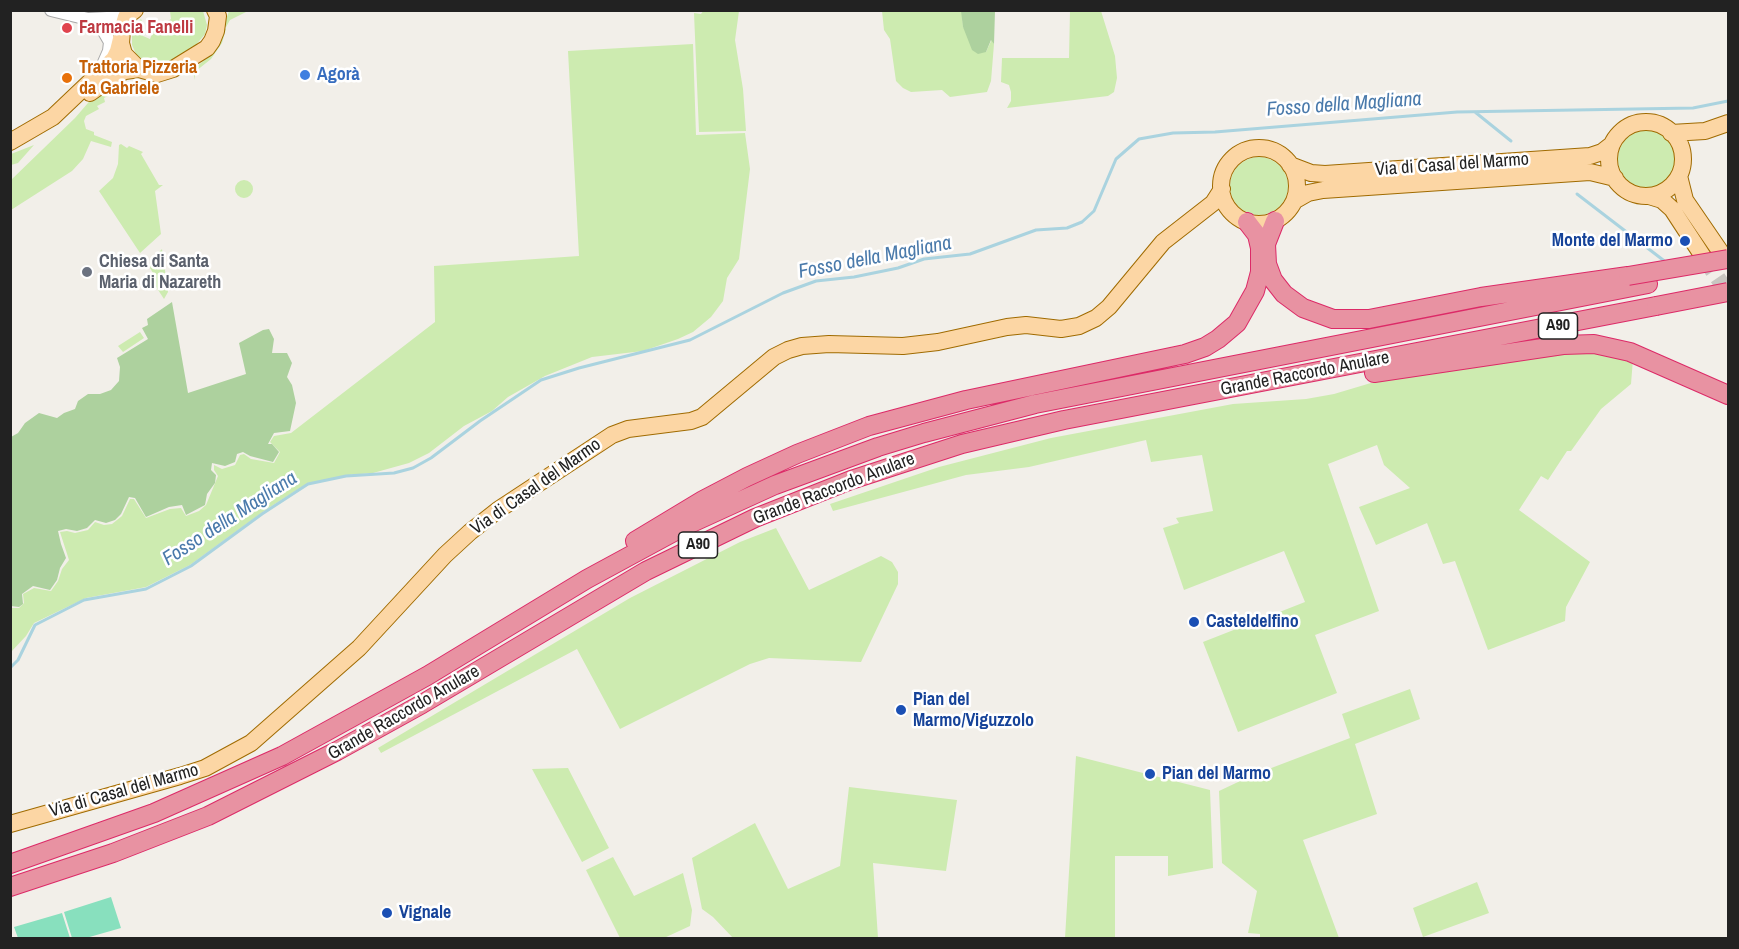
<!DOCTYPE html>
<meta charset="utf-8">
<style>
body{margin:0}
#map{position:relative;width:1739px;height:949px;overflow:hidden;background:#f2efe9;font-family:"Archivo Narrow",sans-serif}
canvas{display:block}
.frame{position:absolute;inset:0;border:12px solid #222;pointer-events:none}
</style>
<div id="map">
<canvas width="1739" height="949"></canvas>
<div class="frame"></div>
</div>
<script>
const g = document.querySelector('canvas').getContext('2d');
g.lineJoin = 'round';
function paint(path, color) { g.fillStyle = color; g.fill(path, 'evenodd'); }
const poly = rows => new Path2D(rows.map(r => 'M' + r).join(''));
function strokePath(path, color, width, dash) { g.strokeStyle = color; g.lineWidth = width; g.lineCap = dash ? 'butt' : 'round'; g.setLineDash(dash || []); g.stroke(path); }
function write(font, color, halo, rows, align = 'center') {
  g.font = font + ' "Archivo Narrow",sans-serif'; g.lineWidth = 5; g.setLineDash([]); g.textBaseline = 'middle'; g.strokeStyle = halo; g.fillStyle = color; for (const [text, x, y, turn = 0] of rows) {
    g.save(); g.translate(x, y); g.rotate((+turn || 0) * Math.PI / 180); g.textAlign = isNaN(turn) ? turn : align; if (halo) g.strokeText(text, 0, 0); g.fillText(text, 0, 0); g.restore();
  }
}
const grass = poly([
 [704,10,739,11,735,40,743,89,746,131,699,132,694,13,701,14],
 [170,11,203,11,207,25,205,34,195,46,166,63,155,65,144,61,136,54,132,45,132,36,135,25,141,19,144,25,139,29,143,36,150,39,152,34,154,34,153,31,171,19],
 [229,11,248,11,230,20,226,27,224,26],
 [882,11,962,11,963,27,986,52,992,39,994,44,991,81,987,92,950,97,942,90,911,92,903,88,896,81,890,39,884,30],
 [1070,11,1101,11,1115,56,1117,78,1114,92,1108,96,1007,108,1011,101,1011,92,1009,85,1001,82,1002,58,1069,58],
 [224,28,226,29,222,43,211,59,196,71,194,80,194,69,210,55],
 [693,44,696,135,745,133,750,169,739,259,727,278,723,301,711,317,693,332,678,339,643,351,592,357,545,376,508,397,492,411,464,426,429,453,409,463,373,473,349,475,308,483,267,509,190,565,146,587,86,598,34,623,26,636,11,652,11,608,19,608,24,603,23,594,34,588,51,591,58,581,62,569,69,560,60,532,67,531,75,533,88,530,95,522,104,525,112,524,122,516,130,499,134,499,146,518,170,509,181,508,186,516,199,511,206,505,218,476,214,470,214,465,222,469,235,465,240,455,244,454,251,459,274,463,280,452,270,442,274,436,291,433,435,322,434,266,579,256,568,51],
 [116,83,119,90,104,98,105,102,97,106,99,109,86,116,84,121,86,129,94,132,94,135,112,142,111,147,91,141,83,159,72,171,11,210,11,180,75,118,94,96],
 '1618 159a29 29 0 1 1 58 0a29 29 0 1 1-58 0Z',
 [121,144,127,148,129,146,143,152,141,154,159,185,163,185,155,191,161,234,140,253,99,191,113,178,118,164,119,145],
 [34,145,18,163,11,165,11,154],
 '1230 186a29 29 0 1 1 58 0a29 29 0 1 1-58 0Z',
 '235 189a9 9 0 1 1 18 0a9 9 0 1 1-18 0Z',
 [162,249,168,292,164,299,149,276,153,273,150,268,153,258],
 [140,332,144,338,123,352,118,346],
 [1565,351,1589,352,1633,359,1631,384,1601,409,1571,451,1567,451,1548,480,1541,476,1519,510,1590,562,1566,607,1565,621,1488,650,1455,561,1443,564,1427,523,1376,545,1359,507,1410,488,1384,465,1377,445,1328,464,1379,611,1315,635,1337,693,1238,732,1203,642,1305,602,1284,551,1184,590,1163,528,1179,523,1176,518,1213,511,1202,455,1151,462,1146,440,1029,467,966,475,833,511,830,504,939,467,1051,438,1233,404,1306,399,1334,394,1391,377],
 [776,528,809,590,881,556,892,562,898,572,898,584,861,662,769,658,750,664,620,729,577,649,381,753,378,748,630,598,740,542],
 [1410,689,1420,719,1355,744,1377,814,1303,840,1339,938,1260,938,1260,934,1248,933,1257,891,1222,863,1219,791,1253,775,1350,738,1342,714],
 [1076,756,1210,790,1213,868,1168,876,1168,856,1115,856,1115,938,1065,938],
 [568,768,609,848,582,862,532,769],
 [849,787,957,800,946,871,873,863,878,938,733,938,713,917,702,909,692,858,755,823,788,889,840,866],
 [613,857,634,896,683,873,692,910,690,926,664,938,620,938,586,870],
 [1477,882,1489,913,1423,937,1413,908]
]);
const forest = poly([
 [961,11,995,11,994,44,991,40,986,52,978,54,972,50,963,27],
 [172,302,188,393,246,374,239,343,263,330,269,329,274,339,272,353,287,353,292,363,287,377,292,385,296,403,290,431,274,433,268,444,272,444,279,452,273,462,250,456,243,452,237,454,235,462,225,466,212,463,211,470,216,475,215,483,207,494,205,505,186,515,182,505,169,507,146,517,135,498,129,497,121,514,115,520,106,523,95,520,87,528,77,531,66,529,58,531,61,544,66,558,60,568,57,580,50,590,33,586,22,594,14,587,22,594,23,604,19,607,11,606,11,437,18,433,25,423,39,413,57,418,64,413,75,409,78,401,88,394,100,394,111,390,119,381,120,367,117,358,148,339,142,328,148,325,147,319]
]);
const pitch = poly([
 [111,897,121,928,86,938,72,938,64,912],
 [62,913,70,938,18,938,14,927]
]);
const stream = poly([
 [1475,112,1511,141],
 [1577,194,1667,263],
 [10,668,18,660,35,625,84,600,146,589,191,566,262,514,308,484,346,476,394,473,413,468,431,458,480,421,541,380,579,368,690,340,783,293,816,281,854,277,898,268,924,259,970,254,1036,230,1067,228,1082,222,1094,211,1116,159,1139,139,1173,133,1215,132,1457,112,1693,108,1728,101]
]);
const majorTunnel = poly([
 [1704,258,1728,293]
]);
const minor = poly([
 [51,10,88,19,126,17],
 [88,19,103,30,110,42,109,51,102,67]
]);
const major = poly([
 [135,10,126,17,122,31,121,43,124,54,139,69,157,74,173,69,207,48,212,41,216,31,218,16,215,10],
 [90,93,114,76,125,71,139,69],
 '1609 159a37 37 0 1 1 74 0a37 37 0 1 1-74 0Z',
 [1671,133,1705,131,1728,123],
 [10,142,53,117,114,59,118,51,121,39],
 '1221 186a38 38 0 1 1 76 0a38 38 0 1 1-76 0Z',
 [1290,165,1311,173,1325,174,1590,156,1602,152,1611,145],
 [1679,176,1685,200,1722,254],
 [1649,196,1662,200,1672,209,1704,258],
 [1294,201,1308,193,1323,190,1590,172,1615,178],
 [10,824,180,776,205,768,251,743,359,648,445,555,470,532,498,510,612,435,628,429,691,421,702,417,774,357,788,350,802,346,829,344,903,346,938,342,1007,327,1026,325,1061,329,1079,326,1096,318,1109,307,1163,242,1213,203,1222,189]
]);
const highway = poly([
 [1275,221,1266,244,1267,264,1273,280,1284,294,1303,308,1333,319,1369,319,1481,297,1628,276],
 [1374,373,1563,345,1594,344,1630,352,1728,395],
 [635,541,703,500,747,477,797,454,869,426,966,400,1185,354,1205,347,1218,339,1237,323,1255,291,1260,272,1260,248,1257,235,1247,222],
 [10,864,154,813,282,756,427,676,587,579,683,527,775,485,878,447,924,433,1035,404,1648,284],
 [10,887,113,853,208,816,337,751,422,704,646,571,755,518,851,480,962,444,1064,420,1656,306]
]);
const highwayBridge = poly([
 [1628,276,1728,259],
 [1656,306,1728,292]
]);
const markers = [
 [67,28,6,"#e0444e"],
 [305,75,6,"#3f7fe0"],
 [67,78,6,"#e8710a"],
 [1685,241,6,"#1a4fb4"],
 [87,272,6,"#6b7280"],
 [1194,622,6,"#1a4fb4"],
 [901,710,6,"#1a4fb4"],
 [1150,774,6,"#1a4fb4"],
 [387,913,6,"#1a4fb4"]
];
const shields = [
 [1558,326,39],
 [698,545,39]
];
const shieldNames = [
 ["A90",1558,326],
 ["A90",698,545]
];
const healthNames = [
 ["Farmacia Fanelli",79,28]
];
const foodNames = [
 ["Trattoria Pizzeria",79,68],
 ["da Gabriele",79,89]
];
const shopNames = [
 ["Agorà",317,75]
];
const streetNames = [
 ["Via di Casal del Marmo",1452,165,-4],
 ["Grande Raccordo Anulare",1305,374,-11],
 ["Via di Casal del Marmo",536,487,-35],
 ["Grande Raccordo Anulare",834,489,-21],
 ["Grande Raccordo Anulare",404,713,-30],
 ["Via di Casal del Marmo",124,791,-16]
];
const transitNames = [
 ["Monte del Marmo",1673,241,"right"],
 ["Casteldelfino",1206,622],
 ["Pian del",913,700],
 ["Marmo/Viguzzolo",913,721],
 ["Pian del Marmo",1162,774],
 ["Vignale",399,913]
];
const worshipNames = [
 ["Chiesa di Santa",99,262],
 ["Maria di Nazareth",99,283]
];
const waterNames = [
 ["Fosso della Magliana",1344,105,-4],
 ["Fosso della Magliana",875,258,-11],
 ["Fosso della Magliana",230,519,-33]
];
paint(grass, '#cdebb0');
paint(forest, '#add19e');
paint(pitch, '#88e0be');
strokePath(stream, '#aad3df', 3);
strokePath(majorTunnel, '#c8c6c1', 16, [16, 8]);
strokePath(minor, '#a9a9a9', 14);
strokePath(major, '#a06b00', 18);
strokePath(highway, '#dc2a67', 20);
strokePath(minor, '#fff', 12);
strokePath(major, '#fcd6a4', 16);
strokePath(highway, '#e892a2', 18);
strokePath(highwayBridge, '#dc2a67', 20, []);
strokePath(highwayBridge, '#e892a2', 18);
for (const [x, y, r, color] of markers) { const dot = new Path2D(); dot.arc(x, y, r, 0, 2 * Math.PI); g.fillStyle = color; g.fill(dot); strokePath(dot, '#fff', 2); }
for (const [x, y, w] of shields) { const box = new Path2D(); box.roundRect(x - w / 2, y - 13, w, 26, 4.5); g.fillStyle = '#fff'; g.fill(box); strokePath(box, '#222', 1.5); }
write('bold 16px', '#222', null, shieldNames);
write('bold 18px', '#be3a42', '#fff', healthNames, 'left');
write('bold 18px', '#c56008', '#fff', foodNames, 'left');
write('bold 18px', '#366cbe', '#fff', shopNames, 'left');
write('18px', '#222', '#fff', streetNames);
write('bold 18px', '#164399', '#fff', transitNames, 'left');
write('bold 18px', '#5b616d', '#fff', worshipNames, 'left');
write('italic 20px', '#4a7aab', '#fff', waterNames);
</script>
